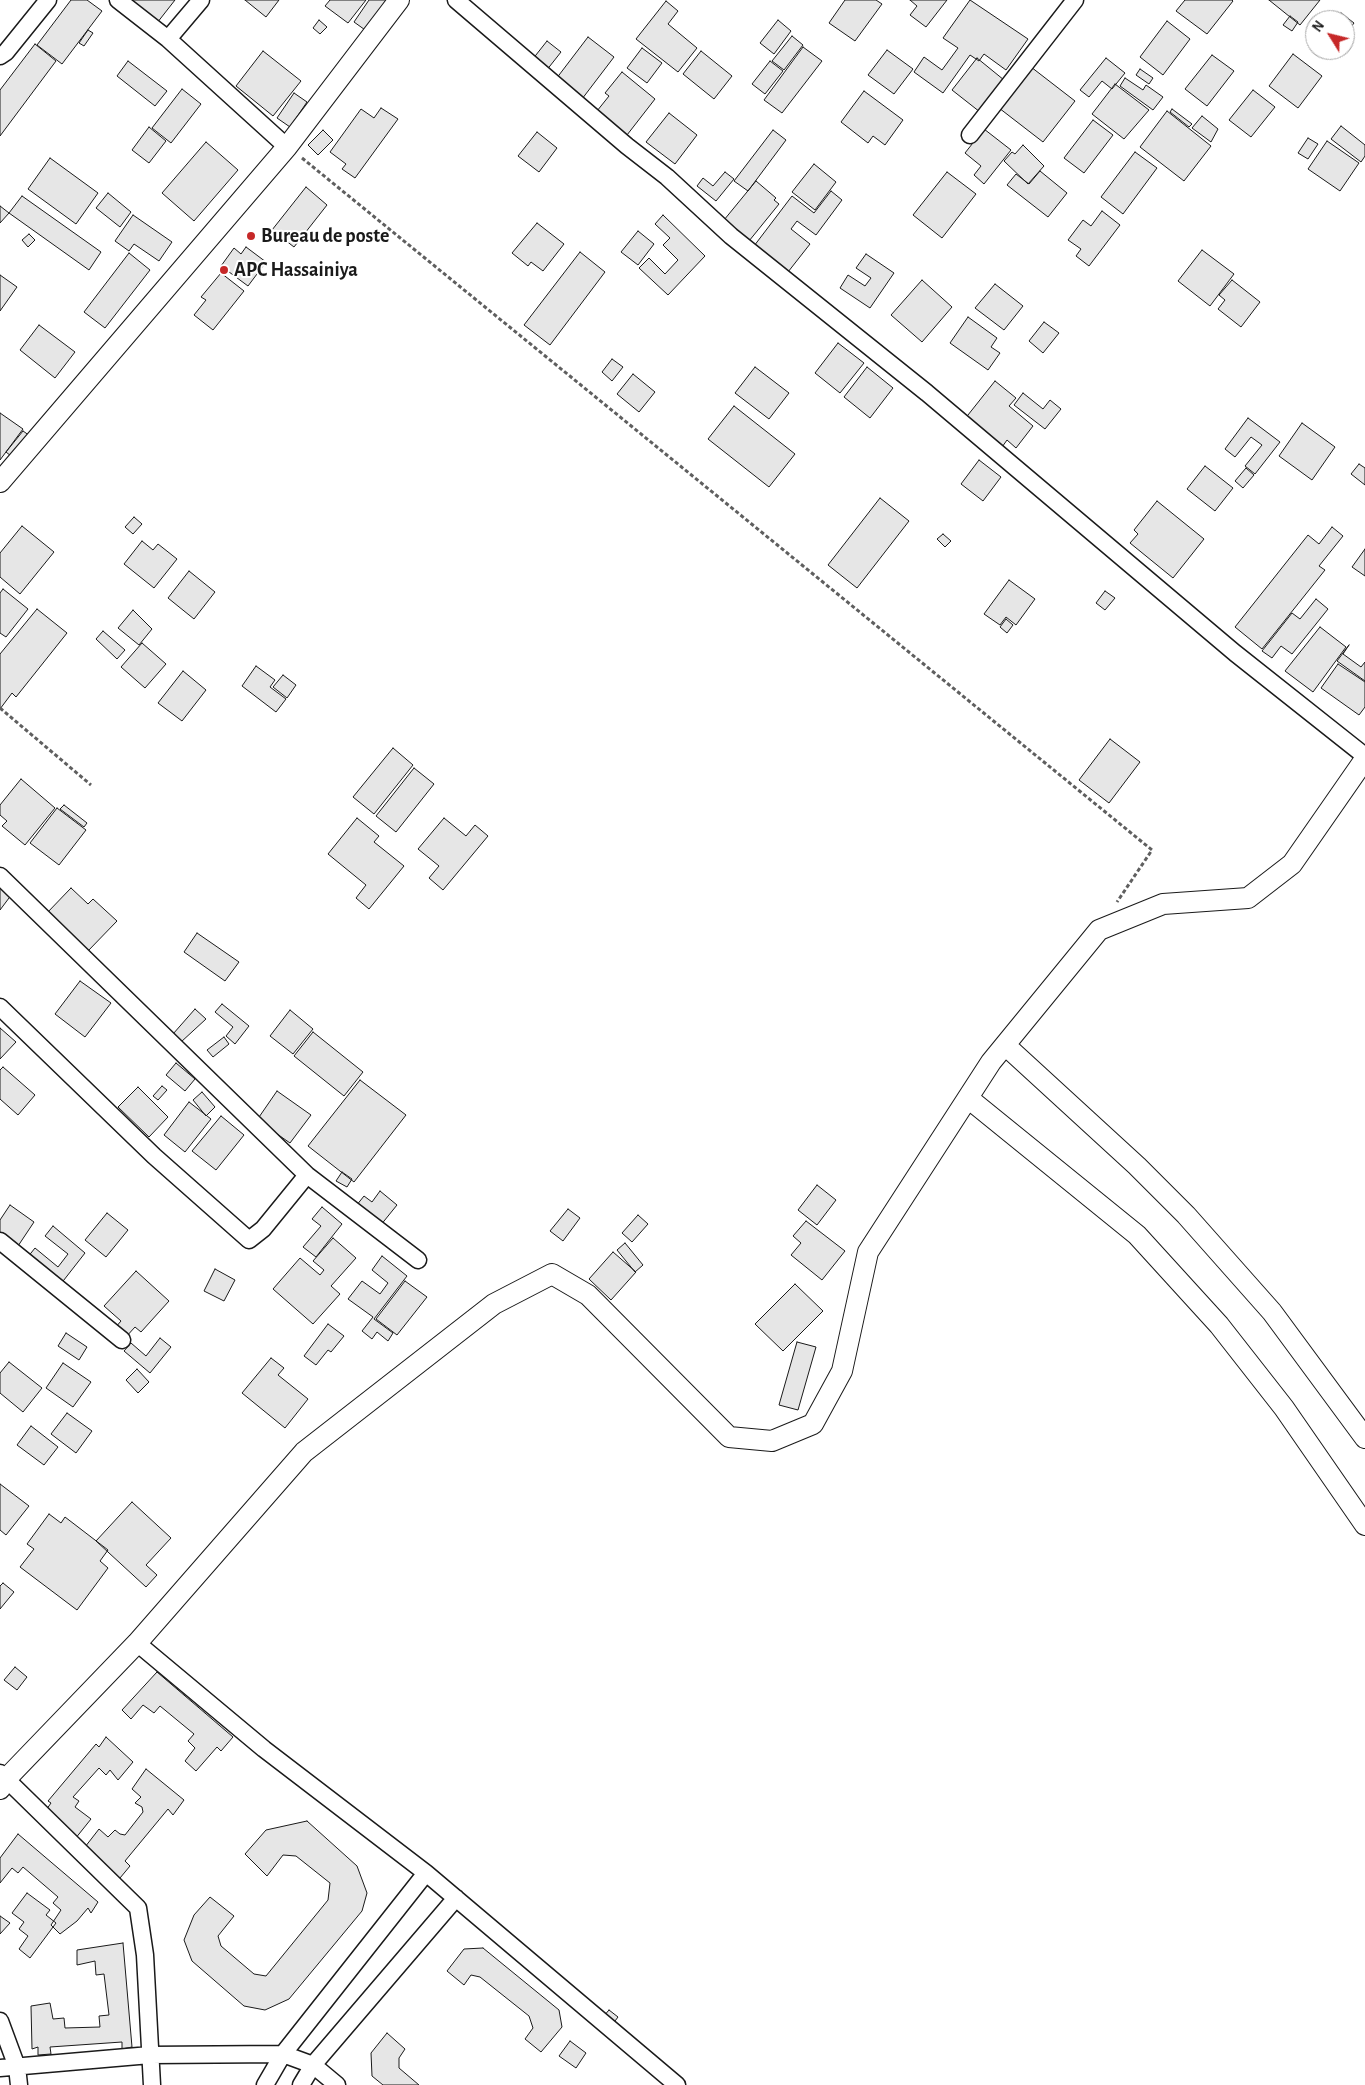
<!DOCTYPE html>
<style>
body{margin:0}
#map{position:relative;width:1365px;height:2085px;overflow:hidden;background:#fff;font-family:"Alegreya Sans",sans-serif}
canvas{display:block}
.north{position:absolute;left:1305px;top:10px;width:50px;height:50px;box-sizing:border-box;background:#fff;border:1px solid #a3a3a3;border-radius:50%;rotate:306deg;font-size:14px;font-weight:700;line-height:20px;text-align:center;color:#1a1a1a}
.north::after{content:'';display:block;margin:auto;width:18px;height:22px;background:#c62828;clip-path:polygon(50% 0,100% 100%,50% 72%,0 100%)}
</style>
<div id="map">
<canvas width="1365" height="2085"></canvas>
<div class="north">N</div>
</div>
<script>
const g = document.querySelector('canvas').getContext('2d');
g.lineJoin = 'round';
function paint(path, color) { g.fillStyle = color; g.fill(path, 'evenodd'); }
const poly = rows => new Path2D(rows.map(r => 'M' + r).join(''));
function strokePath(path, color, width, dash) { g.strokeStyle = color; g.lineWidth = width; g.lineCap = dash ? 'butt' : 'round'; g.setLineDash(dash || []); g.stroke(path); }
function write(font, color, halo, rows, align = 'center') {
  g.font = font + ' "Alegreya Sans",sans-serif'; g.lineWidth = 4; g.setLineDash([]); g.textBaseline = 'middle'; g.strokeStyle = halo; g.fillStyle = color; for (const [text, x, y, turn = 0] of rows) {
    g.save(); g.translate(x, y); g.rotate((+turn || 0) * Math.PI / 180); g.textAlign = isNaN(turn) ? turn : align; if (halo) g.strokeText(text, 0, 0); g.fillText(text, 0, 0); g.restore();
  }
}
const building = poly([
 [71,0,87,0,102,11,62,64,37,45,71,0],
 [127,0,175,0,157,23,127,0],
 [245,0,279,0,266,17,245,0],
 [330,0,366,0,348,23,325,6,330,0],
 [369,0,390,0,368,32,354,22,369,0],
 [845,0,876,0,882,4,855,41,829,23,845,0],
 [910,0,947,0,926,27,910,15,917,6,910,0],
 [970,0,1028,39,1006,70,984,54,979,61,970,55,943,93,914,72,924,57,942,70,958,48,943,38,970,0],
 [1185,0,1232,0,1233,1,1207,34,1176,11,1185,0],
 [1269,0,1320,0,1300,25,1269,0],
 [666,1,678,11,668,24,697,48,678,72,636,39,666,1],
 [1341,13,1354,23,1345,35,1345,20,1336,20,1341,13],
 [1290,16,1298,22,1292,31,1283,25,1290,16],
 [319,20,327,27,320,34,313,28,319,20],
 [778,20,791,31,774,54,760,43,778,20],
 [1167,21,1190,39,1163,75,1140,57,1167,21],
 [88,30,93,33,84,46,79,43,88,30],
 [792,36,803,45,784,70,772,61,792,36],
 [588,37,614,57,582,99,556,79,588,37],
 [547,41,561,52,546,71,532,60,547,41],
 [35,44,56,61,0,136,0,90,35,44],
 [803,47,822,61,782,113,764,100,803,47],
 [642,48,662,63,647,83,627,68,642,48],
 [887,50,913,69,894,94,868,75,887,50],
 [263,51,301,81,273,116,236,86,263,51],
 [701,51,732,76,714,99,683,74,701,51],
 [1293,54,1322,76,1298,108,1269,86,1293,54],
 [1212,55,1234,71,1207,106,1185,89,1212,55],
 [977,58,1004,80,980,112,952,90,977,58],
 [1106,58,1125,73,1112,89,1102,81,1089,97,1080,90,1106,58],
 [128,61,167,91,155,106,117,76,128,61],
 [770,61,783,71,765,94,752,84,770,61],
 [1031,67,1075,101,1043,142,999,108,1031,67],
 [1140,69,1153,78,1149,84,1136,75,1140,69],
 [622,72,655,99,627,135,597,111,609,96,605,93,622,72],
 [1125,78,1143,90,1146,85,1163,97,1153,110,1120,86,1125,78],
 [1115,84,1149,110,1124,139,1092,114,1115,84],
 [182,89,201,104,171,143,152,128,182,89],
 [1253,90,1275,107,1251,137,1229,120,1253,90],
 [864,91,903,120,885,145,873,136,868,143,841,122,864,91],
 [294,93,307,102,290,127,277,118,294,93],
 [381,108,398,119,355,178,342,169,346,164,330,152,361,109,374,118,381,108],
 [1172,109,1192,124,1189,127,1170,112,1172,109],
 [1167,111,1211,146,1184,181,1140,147,1167,111],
 [669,113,697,135,675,164,646,142,669,113],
 [1202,116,1218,129,1211,142,1192,128,1202,116],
 [1093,120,1113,135,1084,173,1064,158,1093,120],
 [1341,126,1365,145,1365,156,1361,162,1331,139,1341,126],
 [149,127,166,141,149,163,132,150,149,127],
 [984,129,1011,150,984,184,974,175,981,166,965,153,984,129],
 [323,130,333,140,318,155,308,145,323,130],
 [773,130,786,140,748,191,734,181,773,130],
 [537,132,557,148,539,172,518,156,537,132],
 [1308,138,1318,144,1308,159,1298,153,1308,138],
 [1327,141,1359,163,1340,191,1308,169,1327,141],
 [206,142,238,170,194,221,162,193,206,142],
 [1023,145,1044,166,1028,184,1004,161,1012,152,1015,154,1023,145],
 [1135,152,1157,168,1123,214,1101,197,1135,152],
 [50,158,98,193,76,224,28,189,50,158],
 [814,164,836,182,815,210,792,192,814,164],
 [1040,171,1067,193,1048,217,1007,185,1016,174,1029,184,1040,171],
 [725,172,734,179,716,201,697,186,703,178,713,186,725,172],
 [947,172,976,194,942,238,913,215,947,172],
 [756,181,776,198,774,200,779,204,749,241,724,220,756,181],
 [306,187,327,205,294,247,272,230,306,187],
 [831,191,842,200,816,235,797,221,791,229,810,244,788,272,754,246,792,196,814,213,831,191],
 [108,193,131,212,120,227,96,208,108,193],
 [22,196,101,252,89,270,9,213,22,196],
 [0,206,9,213,0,223,0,206],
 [1102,211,1120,225,1089,266,1076,256,1081,249,1068,240,1083,220,1091,226,1102,211],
 [133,215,172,242,159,261,134,244,129,251,115,241,133,215],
 [663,215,705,256,668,295,639,268,649,258,665,274,678,260,663,245,670,238,655,224,663,215],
 [537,223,564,244,543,271,531,262,528,266,512,253,537,223],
 [638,231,654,244,638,265,621,252,638,231],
 [29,234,35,240,28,247,22,240,29,234],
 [246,247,266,262,248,286,221,266,234,248,241,254,246,247],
 [1202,250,1234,274,1210,306,1178,281,1202,250],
 [580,252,605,272,550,345,524,325,580,252],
 [129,253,150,270,105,328,84,312,129,253],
 [866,254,894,273,870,308,840,288,848,275,865,286,871,278,856,268,866,254],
 [221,273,244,291,213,330,194,315,206,300,201,297,221,273],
 [0,275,17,287,0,311,0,275],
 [922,280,952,307,922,342,891,315,922,280],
 [1232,280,1260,302,1241,327,1218,309,1225,300,1219,295,1232,280],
 [995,284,1023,306,1004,330,975,308,995,284],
 [968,317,997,338,991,347,1000,353,988,370,950,343,968,317],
 [1044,322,1059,333,1043,353,1029,341,1044,322],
 [39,325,75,352,55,378,20,350,39,325],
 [838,343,864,363,840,393,815,373,838,343],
 [612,359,623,367,612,381,602,372,612,359],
 [755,367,789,393,769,419,735,393,755,367],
 [867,367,893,388,870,418,844,397,867,367],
 [633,374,655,392,639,412,617,394,633,374],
 [995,381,1016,398,1009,406,1033,426,1016,448,1007,440,1000,450,964,420,995,381],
 [1023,393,1043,409,1050,400,1061,409,1045,429,1014,405,1023,393],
 [734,406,795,454,769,487,708,439,734,406],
 [0,413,23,429,0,460,0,413],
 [1248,418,1280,442,1255,474,1245,466,1262,445,1251,437,1235,457,1225,449,1248,418],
 [1302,423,1335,447,1312,480,1279,456,1302,423],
 [23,431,33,438,16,460,6,452,23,431],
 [979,460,1001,477,983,501,961,484,979,460],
 [1359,464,1365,468,1365,485,1351,474,1359,464],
 [1205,466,1233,488,1215,511,1187,489,1205,466],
 [1246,468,1254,475,1243,488,1235,481,1246,468],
 [880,498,909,521,857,588,828,565,880,498],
 [1157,501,1204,539,1173,578,1130,543,1138,534,1134,530,1157,501],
 [134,517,142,524,133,534,125,527,134,517],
 [22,526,54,552,20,594,0,577,0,553,22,526],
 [1332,527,1343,536,1319,566,1325,570,1262,649,1235,627,1308,535,1319,544,1332,527],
 [943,534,951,541,945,547,937,539,943,534],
 [142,541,153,550,158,544,177,559,154,588,124,564,142,541],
 [1365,549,1365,576,1352,567,1365,549],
 [189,571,215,592,194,619,168,598,189,571],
 [1009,580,1035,599,1016,625,1006,617,1000,625,984,614,1009,580],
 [3,589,28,609,6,637,0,633,0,593,3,589],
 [1105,591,1115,598,1105,610,1096,603,1105,591],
 [1316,599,1328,609,1292,654,1281,646,1272,658,1262,651,1292,613,1300,619,1316,599],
 [37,609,67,633,16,697,12,693,0,709,0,654,37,609],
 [133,610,152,629,139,645,118,628,133,610],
 [1006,619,1013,625,1007,633,1000,627,1006,619],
 [1320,627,1346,647,1313,692,1285,671,1320,627],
 [103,631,125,650,117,659,96,639,103,631],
 [142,643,166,664,145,688,121,667,142,643],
 [1349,645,1343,654,1361,667,1365,662,1365,681,1337,661,1349,645],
 [1338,664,1365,682,1365,707,1359,715,1321,688,1338,664],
 [256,666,275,680,270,687,286,699,276,712,242,686,256,666],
 [183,671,206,690,182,721,158,703,183,671],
 [283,675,296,685,287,698,273,687,283,675],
 [1110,739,1140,762,1109,803,1079,780,1110,739],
 [393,748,413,765,374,814,353,797,393,748],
 [414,768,434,784,396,832,376,816,414,768],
 [21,779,55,808,25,845,2,826,7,821,0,815,0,805,21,779],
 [64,805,87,823,84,827,60,809,64,805],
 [57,808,86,830,59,865,30,843,57,808],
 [357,818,379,836,374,842,404,866,369,909,356,898,366,885,328,854,357,818],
 [444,818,466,836,475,825,488,836,443,890,429,878,439,866,418,849,444,818],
 [0,885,12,894,0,910,0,885],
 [71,888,88,904,93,899,117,921,87,952,46,914,71,888],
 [197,933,239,962,225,981,184,952,197,933],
 [80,981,111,1003,85,1037,55,1014,80,981],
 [222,1004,249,1026,235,1044,226,1036,233,1027,215,1012,222,1004],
 [195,1009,206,1019,181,1042,173,1034,195,1009],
 [290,1010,313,1029,293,1054,270,1036,290,1010],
 [0,1028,16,1042,0,1059,0,1028],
 [313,1032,363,1072,344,1096,294,1056,313,1032],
 [224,1037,229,1044,213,1057,207,1050,224,1037],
 [176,1063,195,1079,185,1091,166,1075,176,1063],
 [3,1067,35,1095,18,1115,0,1099,0,1070,3,1067],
 [360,1080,406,1115,354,1182,308,1146,360,1080],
 [162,1086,167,1090,158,1100,153,1096,162,1086],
 [138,1087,168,1117,149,1137,118,1107,138,1087],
 [277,1091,311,1115,290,1143,257,1120,277,1091],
 [202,1092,215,1107,206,1116,193,1100,202,1092],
 [189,1102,211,1119,185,1152,164,1135,189,1102],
 [221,1116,244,1135,216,1170,192,1151,221,1116],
 [342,1172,352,1179,347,1187,336,1181,342,1172],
 [817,1185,836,1200,817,1225,798,1210,817,1185],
 [380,1191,397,1205,380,1226,356,1206,364,1196,372,1202,380,1191],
 [10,1205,34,1222,18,1246,0,1234,0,1220,10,1205],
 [322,1207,342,1224,316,1257,303,1247,321,1226,312,1219,322,1207],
 [568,1209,580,1218,563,1241,550,1231,568,1209],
 [107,1213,128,1230,106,1257,85,1240,107,1213],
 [638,1215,648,1224,632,1242,622,1233,638,1215],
 [806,1221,845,1251,822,1280,791,1255,801,1243,793,1236,806,1221],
 [53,1226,85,1253,60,1285,27,1258,35,1248,58,1267,68,1254,45,1236,53,1226],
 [333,1238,356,1258,331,1286,340,1294,313,1324,273,1289,300,1258,320,1275,324,1270,313,1261,333,1238],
 [625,1243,643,1265,635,1272,617,1250,625,1243],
 [613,1252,636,1272,611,1300,589,1279,613,1252],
 [382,1256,407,1276,374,1319,393,1333,388,1341,377,1332,372,1339,362,1331,373,1317,348,1299,362,1281,380,1294,388,1283,372,1270,382,1256],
 [215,1269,235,1280,224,1301,204,1291,215,1269],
 [136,1271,169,1301,141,1332,135,1327,125,1338,115,1328,121,1321,104,1306,136,1271],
 [405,1281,427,1297,397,1335,376,1319,405,1281],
 [795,1284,823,1311,783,1351,755,1324,795,1284],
 [328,1324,344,1336,331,1352,328,1350,316,1365,304,1356,328,1324],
 [66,1333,87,1347,79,1360,58,1346,66,1333],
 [160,1338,171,1347,150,1373,124,1351,131,1343,146,1356,160,1338],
 [797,1342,816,1347,798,1410,779,1405,797,1342],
 [271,1358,284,1368,278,1375,308,1399,285,1428,242,1393,271,1358],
 [9,1362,42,1388,23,1412,0,1393,0,1373,9,1362],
 [63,1363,91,1382,73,1407,46,1388,63,1363],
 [137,1369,149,1382,138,1393,126,1380,137,1369],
 [67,1413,92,1431,76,1453,51,1434,67,1413],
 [31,1426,58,1447,44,1465,17,1445,31,1426],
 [0,1484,29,1506,6,1535,0,1530,0,1484],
 [132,1502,171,1538,146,1565,157,1575,146,1587,96,1541,132,1502],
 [49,1514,61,1523,65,1517,108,1550,100,1561,108,1568,77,1610,20,1567,34,1549,27,1544,49,1514],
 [3,1583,14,1592,0,1609,0,1586,3,1583],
 [15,1667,27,1677,17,1690,4,1680,15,1667],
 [157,1672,233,1737,221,1751,217,1747,196,1771,185,1761,195,1748,188,1741,194,1734,160,1706,154,1713,143,1705,131,1719,122,1710,157,1672],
 [106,1737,133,1762,118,1780,110,1770,106,1775,99,1768,73,1797,79,1801,75,1807,91,1819,75,1839,44,1813,51,1803,48,1801,96,1744,99,1747,106,1737],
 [146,1769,184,1800,173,1815,168,1809,125,1861,130,1866,120,1878,85,1847,99,1829,108,1837,115,1830,120,1834,125,1835,143,1812,142,1807,135,1803,141,1797,132,1789,146,1769],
 [307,1821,357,1866,367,1893,362,1911,289,1999,265,2010,244,2006,192,1961,184,1940,194,1915,210,1897,234,1916,218,1936,221,1946,254,1974,266,1976,328,1900,330,1883,296,1856,283,1855,267,1876,245,1854,266,1830,307,1821],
 [18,1834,98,1902,91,1913,88,1908,77,1921,60,1934,51,1925,61,1910,53,1903,58,1897,23,1867,18,1873,12,1868,0,1883,0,1858,18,1834],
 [27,1893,50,1910,46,1915,56,1923,30,1958,19,1949,28,1936,19,1929,24,1922,12,1913,27,1893],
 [0,1916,10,1923,0,1934,0,1916],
 [123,1943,132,2047,122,2049,122,2042,50,2047,51,2054,38,2055,38,2047,32,2049,31,2006,50,2003,53,2019,64,2018,65,2028,100,2027,99,2016,109,2015,104,1974,96,1975,95,1961,77,1965,77,1950,123,1943],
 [483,1948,559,2010,562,2027,541,2052,525,2039,533,2028,529,2016,480,1977,471,1975,464,1985,447,1971,464,1949,483,1948],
 [609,2010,618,2017,612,2025,603,2017,609,2010],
 [387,2033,405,2049,399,2058,399,2068,419,2085,383,2085,372,2076,371,2053,387,2033],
 [570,2041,586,2053,576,2068,559,2056,570,2041]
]);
const path = poly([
 [302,158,1152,850,1117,902],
 [0,708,91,785]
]);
const minor = poly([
 [118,0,168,39,287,147],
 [456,0,627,146,667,177,731,236,927,393,1235,653,1365,756],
 [168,39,201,0],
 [0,56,6,52,48,0],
 [970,135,1075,0],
 [0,876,307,1175,418,1260],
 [0,1007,154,1156,249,1240,263,1229,307,1175],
 [0,1241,122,1340],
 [137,1643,264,1749,426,1873,677,2085],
 [0,1773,138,1908,145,1955,152,2085],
 [0,2021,17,2067,19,2085],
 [0,2068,150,2055,283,2054,313,2065,337,2085],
 [265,2085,283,2054,426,1873],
 [301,2085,313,2065,456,1898]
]);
const tertiary = poly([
 [0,482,287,147,399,0],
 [1005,1045,1137,1166,1186,1215,1272,1312,1365,1438],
 [968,1098,1137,1235,1219,1325,1284,1408,1365,1525],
 [0,1789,7,1778,137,1643,304,1452,494,1304,552,1274,588,1295,729,1437,772,1441,813,1424,842,1371,868,1252,991,1062,1099,930,1163,904,1248,898,1292,864,1365,759]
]);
const markers = [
 [251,236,5,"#c62828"],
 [224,270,5,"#c62828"]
];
const poiNames = [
 ["Bureau de poste",261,236],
 ["APC Hassainiya",234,270]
];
paint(building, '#e6e6e6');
strokePath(building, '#1a1a1a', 1);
strokePath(minor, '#1a1a1a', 19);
strokePath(tertiary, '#1a1a1a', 22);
strokePath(path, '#5f5f5f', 3, [4, 2.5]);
strokePath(minor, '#fff', 16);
strokePath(tertiary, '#fff', 20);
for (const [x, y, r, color] of markers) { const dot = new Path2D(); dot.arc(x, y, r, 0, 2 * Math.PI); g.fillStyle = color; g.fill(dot); strokePath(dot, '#fff', 2); }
write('bold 20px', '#1a1a1a', '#fff', poiNames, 'left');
</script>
